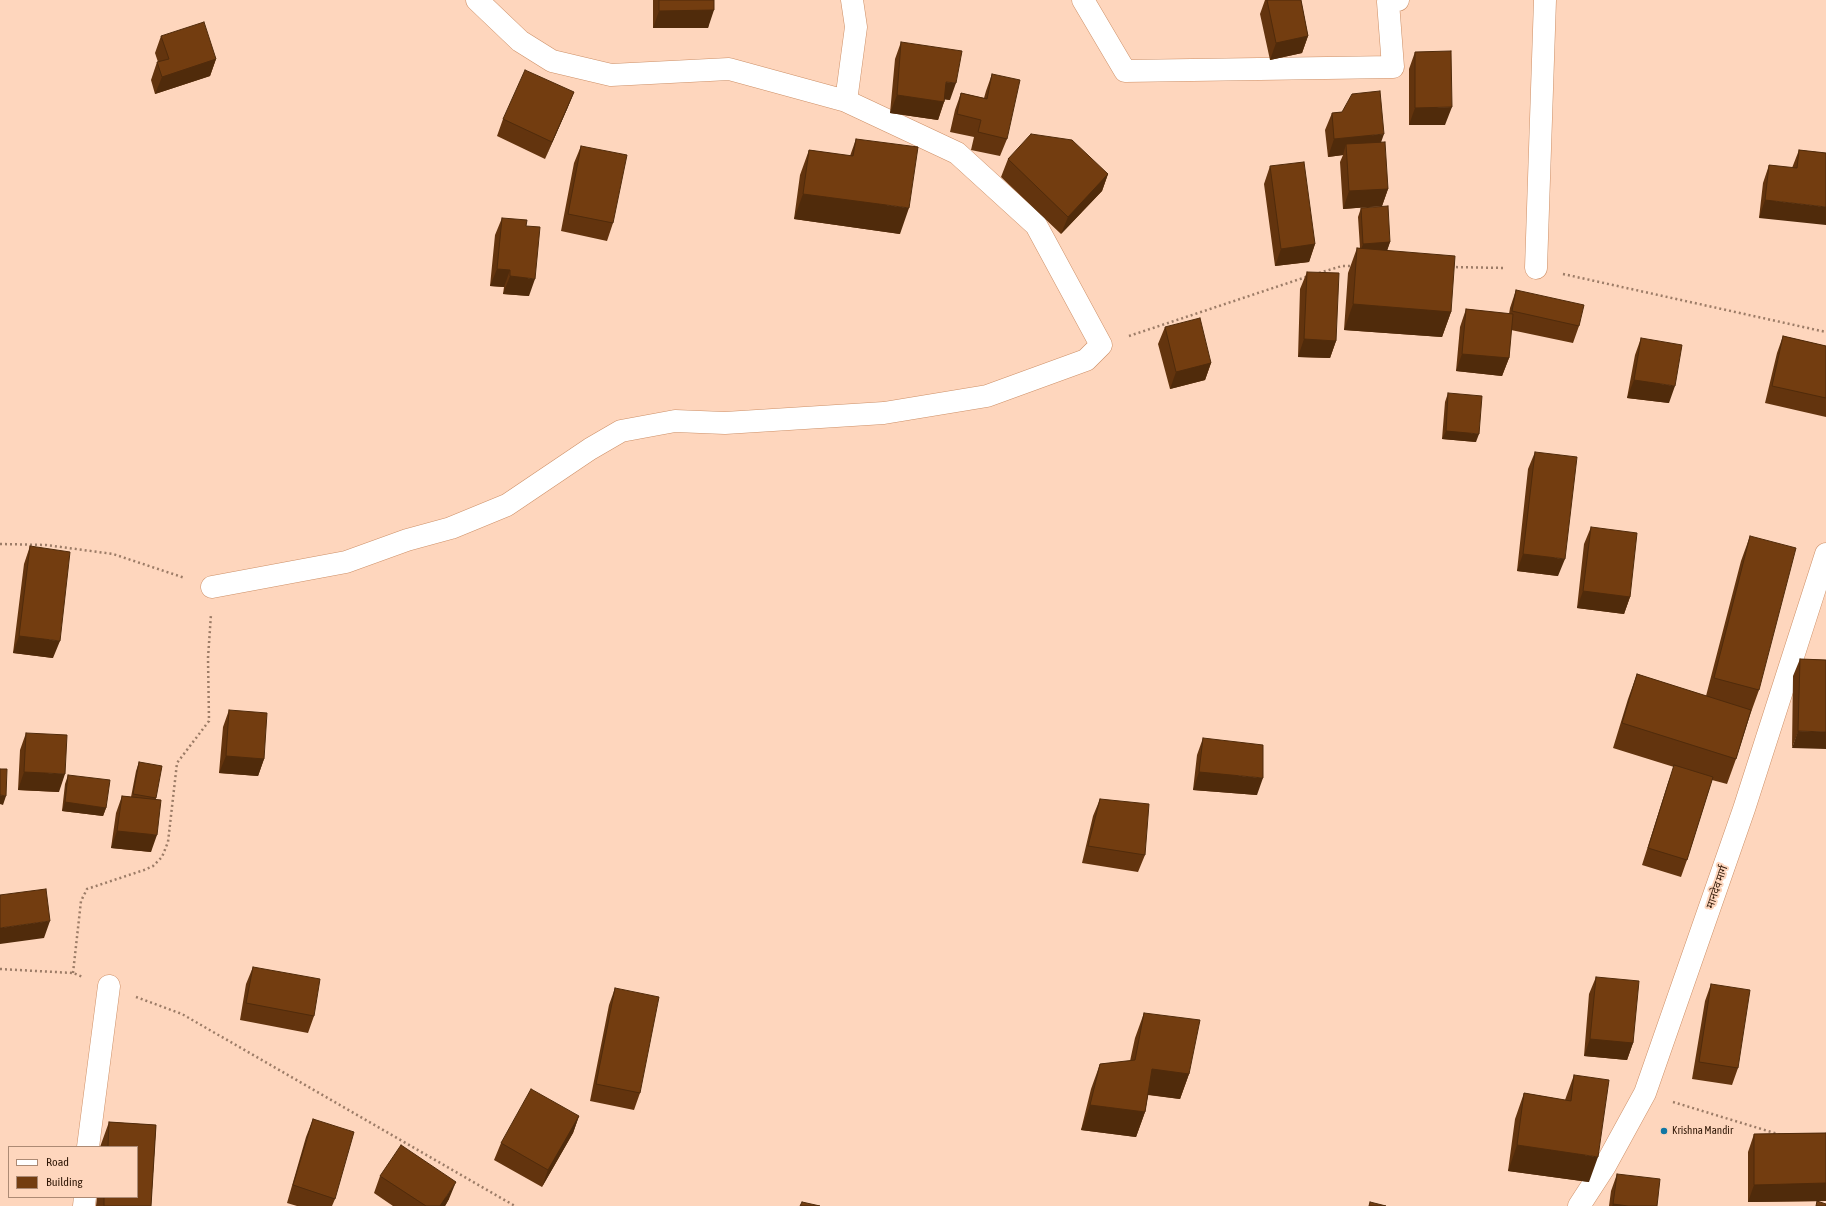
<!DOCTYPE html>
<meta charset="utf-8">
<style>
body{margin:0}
#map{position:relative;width:1826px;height:1206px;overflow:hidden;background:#fed6bd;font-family:"Asap Condensed",sans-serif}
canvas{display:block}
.legend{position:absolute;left:8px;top:1146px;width:130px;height:52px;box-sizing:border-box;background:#fed6bd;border:1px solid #ac8a74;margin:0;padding:5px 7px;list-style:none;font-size:12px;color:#301807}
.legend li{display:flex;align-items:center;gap:8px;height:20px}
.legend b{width:20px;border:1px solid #ac8a74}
</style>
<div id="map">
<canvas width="1826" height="1206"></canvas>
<ul class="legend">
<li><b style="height:5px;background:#fff"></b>Road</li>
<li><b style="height:11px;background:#733d10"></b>Building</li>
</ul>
</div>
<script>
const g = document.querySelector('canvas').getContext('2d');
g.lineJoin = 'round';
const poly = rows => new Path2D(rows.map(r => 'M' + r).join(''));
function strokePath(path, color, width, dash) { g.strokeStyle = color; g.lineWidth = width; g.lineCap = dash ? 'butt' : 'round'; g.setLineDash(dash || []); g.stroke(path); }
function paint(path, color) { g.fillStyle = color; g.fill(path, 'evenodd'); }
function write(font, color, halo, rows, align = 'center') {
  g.font = font + ' "Asap Condensed","Noto Sans Devanagari",sans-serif'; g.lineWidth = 4; g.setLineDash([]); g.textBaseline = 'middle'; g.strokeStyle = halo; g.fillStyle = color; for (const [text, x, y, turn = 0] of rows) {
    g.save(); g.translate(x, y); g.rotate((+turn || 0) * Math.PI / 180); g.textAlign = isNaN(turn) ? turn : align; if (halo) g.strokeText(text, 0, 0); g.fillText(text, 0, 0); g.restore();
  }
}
const path = poly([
 [1451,267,1506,268],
 [1319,273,1342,266,1352,266],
 [1563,274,1826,332],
 [1129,336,1306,277],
 [0,544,46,545,113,554,185,578],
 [0,969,73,973,83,977],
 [73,973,81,901,87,889,144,870,153,866,162,857,168,842,177,763,209,721,208,658,211,614],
 [136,997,182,1014,515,1206],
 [1673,1102,1781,1135]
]);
const street = poly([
 [1083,0,1125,71,1393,67,1388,2,1398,0],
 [846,101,856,27,852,0],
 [1536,268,1545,0],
 [212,587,346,562,407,540,451,528,507,505,590,449,621,431,675,421,725,423,884,413,987,396,1086,360,1101,345,1036,225,957,153,846,101,729,69,611,75,552,61,520,41,477,0],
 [88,1147,109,986],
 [84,1206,85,1197]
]);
const secondary = poly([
 [1579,1206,1605,1166,1645,1093,1744,809,1826,554]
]);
const wall = poly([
 [653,0,714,0,708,28,653,28],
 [1265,0,1301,0,1308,36,1302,53,1270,60,1260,14],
 [161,36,216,59,210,76,155,94,151,80,157,62,158,62,155,53],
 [901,42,950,100,945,99,938,120,890,113,895,59],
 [1415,52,1445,125,1409,125,1409,69],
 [992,74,1007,139,1000,156,971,150,974,137,950,132,955,110,961,93,984,98,986,91],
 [574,92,567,109,545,159,497,136,503,119],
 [1342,112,1381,142,1388,189,1382,206,1343,209,1340,162,1343,155,1328,157,1325,130,1332,113],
 [856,139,900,234,794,219,800,175,809,150,850,156],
 [581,146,613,223,607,241,561,231,574,163],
 [1799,150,1826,153,1759,218,1763,183,1769,165,1792,168],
 [1008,159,1108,174,1102,191,1061,234,1001,177],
 [1270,166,1315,244,1309,262,1275,266,1264,184],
 [1361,208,1390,242,1387,250,1451,312,1442,337,1344,330,1348,273,1357,248,1360,248,1358,217],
 [502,218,526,226,529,296,503,294,504,287,490,286,495,235],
 [1307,272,1336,341,1330,358,1298,357,1300,289],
 [1516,290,1579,326,1573,343,1511,330,1509,358,1502,376,1456,371,1460,327,1466,309,1509,314,1510,308],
 [1165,327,1211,363,1205,380,1170,389,1158,344],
 [1783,336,1826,346,1826,417,1765,403,1777,353],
 [1641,338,1669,403,1627,398,1635,355],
 [1448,393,1476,442,1442,439,1445,402],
 [1535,452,1558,576,1517,571,1528,469],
 [1591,527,1630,597,1624,614,1577,608,1584,544],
 [1750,536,1759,690,1750,715,1736,759,1727,784,1712,780,1687,860,1681,877,1642,865,1668,783,1674,767,1613,748,1628,699,1637,674,1706,696,1741,561],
 [30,546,53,658,13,653,24,564],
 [1800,659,1826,660,1792,748,1793,676],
 [229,710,264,759,258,776,219,773,223,727],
 [26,733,59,792,18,790,20,750],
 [1203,738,1257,795,1193,790,1197,755],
 [139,762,156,798,151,852,111,848,116,813,122,796,131,797,136,771],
 [68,775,106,808,103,816,62,811,65,784],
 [1100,799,1145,855,1138,872,1082,863,1093,816],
 [253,967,314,1016,308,1033,240,1020,246,984],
 [1596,977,1633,1043,1627,1060,1584,1056,1589,994],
 [1711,984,1738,1068,1732,1085,1692,1079,1705,1001],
 [615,988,640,1093,634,1110,590,1101,609,1005],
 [1144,1013,1189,1074,1180,1099,1148,1095,1145,1112,1136,1137,1081,1130,1091,1089,1100,1064,1130,1061,1135,1038],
 [1574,1075,1589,1182,1508,1171,1515,1119,1524,1093,1565,1100],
 [579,1116,573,1133,542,1187,494,1160,501,1143],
 [313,1119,335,1199,332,1206,297,1206,287,1203,306,1137],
 [109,1122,156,1125,151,1206,96,1206,97,1197,137,1197,137,1147,100,1147],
 [1826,1133,1826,1201,1748,1202,1748,1152,1754,1134],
 [1617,1174,1657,1206,1609,1206,1611,1191],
 [380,1176,449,1199,445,1206,393,1206,374,1193]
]);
const shadedWall = poly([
 [714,10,708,28,653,28,659,11],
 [1308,36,1302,53,1270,60,1276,43],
 [216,59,210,76,155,94,162,77],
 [946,82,956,83,950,100,940,99],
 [574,92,567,109,545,159,552,142],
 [897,95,944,102,938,120,890,113],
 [1452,107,1445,125,1409,125,1415,108],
 [1384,134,1378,151,1346,144,1343,155,1328,157,1334,139],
 [1108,174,1102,191,1061,234,1068,217],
 [1388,189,1382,206,1343,209,1349,191],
 [803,194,909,208,900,234,794,219],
 [1765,200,1826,207,1826,225,1759,218],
 [1390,242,1387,251,1360,253,1363,244],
 [1315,244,1309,262,1275,266,1281,249],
 [497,269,510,270,504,287,490,286],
 [510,276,535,279,529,296,503,294],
 [1353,304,1451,312,1442,337,1344,330],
 [1304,339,1336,341,1330,358,1298,357],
 [1462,354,1509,358,1502,376,1456,371],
 [1211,363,1205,380,1170,389,1176,372],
 [1634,380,1675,386,1669,403,1627,398],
 [1446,431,1479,434,1476,442,1442,439],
 [1523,554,1565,559,1558,576,1517,571],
 [1583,591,1630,597,1624,614,1577,608],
 [19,636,60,641,53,658,13,653],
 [1798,731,1826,732,1826,749,1792,748],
 [226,756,264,759,258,776,219,773],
 [24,772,65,774,59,792,18,790],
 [1199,772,1263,778,1257,795,1193,790],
 [0,795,6,796,3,805,0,804],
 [65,802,106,808,103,816,62,811],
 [117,831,157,835,151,852,111,848],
 [50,921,44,938,0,944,0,928],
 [1590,1039,1633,1043,1627,1060,1584,1056],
 [1152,1069,1189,1074,1180,1099,1143,1094],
 [1090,1105,1145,1112,1136,1137,1081,1130],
 [579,1116,573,1133,542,1187,548,1170],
 [1517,1145,1598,1157,1589,1182,1508,1171],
 [456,1182,449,1199,445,1206,440,1206],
 [1826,1183,1826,1201,1748,1202,1754,1185],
 [1613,1204,1628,1206,1612,1206]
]);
const building = poly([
 [659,0,714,0,714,10,659,11,659,0],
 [1267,0,1301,0,1308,36,1276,43,1267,0],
 [204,22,216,59,162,77,157,62,169,59,161,36,204,22],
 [901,42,962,51,956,83,946,82,944,102,897,95,901,42],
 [1451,51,1452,107,1415,108,1415,52,1451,51],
 [525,70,574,92,552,142,503,119,525,70],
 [992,74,1020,80,1007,139,978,132,981,120,957,114,961,93,987,99,992,74],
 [1380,91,1384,134,1334,139,1332,113,1342,112,1352,94,1380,91],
 [1031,134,1072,140,1108,174,1068,217,1008,159,1031,134],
 [856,139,918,147,909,208,803,194,809,150,853,156,856,139],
 [1385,142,1388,189,1349,191,1346,144,1385,142],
 [581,146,627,155,613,223,568,214,581,146],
 [1799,150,1826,153,1826,207,1765,200,1769,165,1797,168,1799,150],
 [1304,162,1315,244,1281,249,1270,166,1304,162],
 [1388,206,1390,242,1363,244,1361,208,1388,206],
 [502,218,527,220,526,226,540,227,535,279,510,276,510,270,497,269,502,218],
 [1357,248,1455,256,1451,312,1353,304,1357,248],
 [1307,272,1339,273,1336,341,1304,339,1307,272],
 [1516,290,1584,305,1579,326,1512,311,1516,290],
 [1466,309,1513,314,1509,358,1462,354,1466,309],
 [1200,318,1211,363,1176,372,1165,327,1200,318],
 [1783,336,1826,346,1826,398,1772,386,1783,336],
 [1641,338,1682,345,1675,386,1634,380,1641,338],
 [1448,393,1482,396,1479,434,1446,431,1448,393],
 [1535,452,1577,457,1565,559,1523,554,1535,452],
 [1591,527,1637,533,1630,597,1583,591,1591,527],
 [1750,536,1796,548,1759,690,1714,678,1750,536],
 [30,546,70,552,60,641,19,636,30,546],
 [1800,659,1826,660,1826,732,1798,731,1800,659],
 [1637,674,1751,710,1736,759,1622,723,1637,674],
 [229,710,267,713,264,759,226,756,229,710],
 [26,733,67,735,65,774,24,772,26,733],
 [1203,738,1263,745,1263,778,1199,772,1203,738],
 [139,762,162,766,156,798,133,794,139,762],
 [1674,765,1713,777,1687,860,1648,848,1674,765],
 [0,769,7,769,6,796,0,795,0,769],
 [68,775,110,780,106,808,65,802,68,775],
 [122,796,161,800,157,835,117,831,122,796],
 [1100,799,1149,804,1145,855,1088,846,1100,799],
 [46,889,50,921,0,928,0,895,46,889],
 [253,967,320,979,314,1016,246,1003,253,967],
 [1596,977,1639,981,1633,1043,1590,1039,1596,977],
 [1711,984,1750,990,1738,1068,1699,1062,1711,984],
 [615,988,659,997,640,1093,596,1084,615,988],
 [1144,1013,1200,1020,1189,1074,1152,1069,1145,1112,1090,1105,1100,1064,1135,1060,1144,1013],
 [1574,1075,1609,1080,1598,1157,1517,1145,1524,1093,1571,1101,1574,1075],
 [531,1089,579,1116,548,1170,501,1143,531,1089],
 [313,1119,354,1132,335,1199,293,1185,313,1119],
 [109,1122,156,1125,151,1206,104,1206,104,1197,137,1197,137,1147,108,1147,109,1122],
 [1826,1133,1826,1183,1754,1185,1754,1134,1826,1133],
 [401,1145,456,1182,440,1206,426,1206,380,1176,401,1145],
 [1617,1174,1660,1179,1657,1206,1628,1206,1613,1204,1617,1174],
 [1817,1201,1826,1204,1826,1206,1816,1206,1817,1201],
 [802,1202,820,1206,800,1206,802,1202],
 [1370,1202,1386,1206,1369,1206,1370,1202]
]);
const markers = [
 [1664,1131,4,"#1277a3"]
];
const streetNames = [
 ["मानदेव मार्ग",1717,887,-71]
];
const poiNames = [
 ["Krishna Mandir",1672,1131]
];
strokePath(street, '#cd8f66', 23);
strokePath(secondary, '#cd8f66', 23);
strokePath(path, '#9c7c67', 2.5, [2, 3]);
strokePath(street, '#fff', 22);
strokePath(secondary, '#fff', 22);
paint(wall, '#63340e');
paint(shadedWall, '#502b0b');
paint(building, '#733d10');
strokePath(building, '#502b0b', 1);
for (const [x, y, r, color] of markers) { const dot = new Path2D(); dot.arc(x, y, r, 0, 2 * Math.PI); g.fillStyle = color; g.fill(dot); strokePath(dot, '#fed6bd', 1.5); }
write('11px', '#301807', '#fed6bd', streetNames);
write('11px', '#301807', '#fed6bd', poiNames, 'left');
</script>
